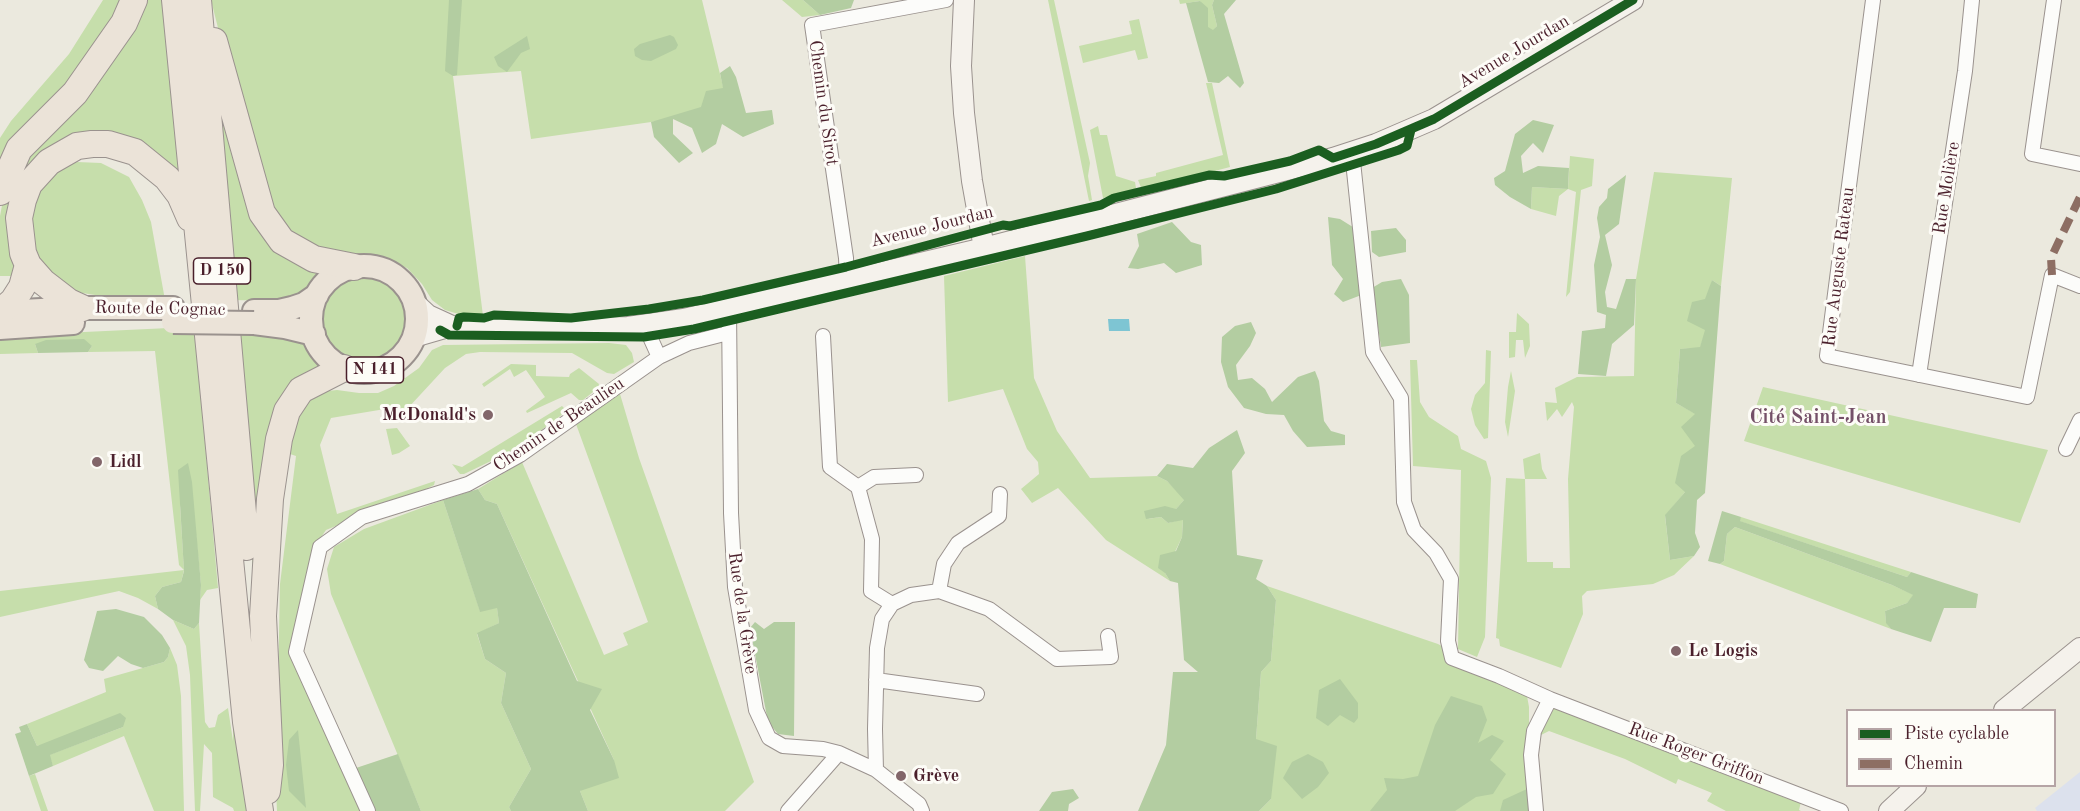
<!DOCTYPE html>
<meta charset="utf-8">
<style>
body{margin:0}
#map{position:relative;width:2080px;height:811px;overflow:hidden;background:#ebe9de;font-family:"Old Standard TT",serif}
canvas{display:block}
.legend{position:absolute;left:1846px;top:709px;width:210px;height:78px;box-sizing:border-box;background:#fdfcf7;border:2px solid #b5a4a5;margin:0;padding:8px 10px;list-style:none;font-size:18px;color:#4a1f2b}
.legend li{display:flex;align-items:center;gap:12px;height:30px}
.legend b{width:30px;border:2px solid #b5a4a5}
</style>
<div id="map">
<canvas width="2080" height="811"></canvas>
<ul class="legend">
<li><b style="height:8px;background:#1b5e20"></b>Piste cyclable</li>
<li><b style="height:8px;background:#8d6e63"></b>Chemin</li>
</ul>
</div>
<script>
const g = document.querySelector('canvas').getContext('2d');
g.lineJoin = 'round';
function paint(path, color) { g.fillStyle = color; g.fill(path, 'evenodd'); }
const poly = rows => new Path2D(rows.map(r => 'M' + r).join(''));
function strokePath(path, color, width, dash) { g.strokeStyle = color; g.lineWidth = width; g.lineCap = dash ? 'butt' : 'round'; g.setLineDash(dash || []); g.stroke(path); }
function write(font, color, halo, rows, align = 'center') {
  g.font = font + ' "Old Standard TT",serif'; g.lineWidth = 6; g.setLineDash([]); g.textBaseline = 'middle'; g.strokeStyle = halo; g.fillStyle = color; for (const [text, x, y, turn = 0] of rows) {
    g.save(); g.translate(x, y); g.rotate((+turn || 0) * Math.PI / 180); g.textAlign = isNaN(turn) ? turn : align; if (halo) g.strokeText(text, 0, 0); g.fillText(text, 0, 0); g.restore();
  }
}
const built = poly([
 [2080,772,2080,811,2037,811,2035,808]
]);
const green = poly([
 [103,0,126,0,114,24,0,166,0,138,11,121,69,54],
 [146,0,166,0,181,174,140,149,45,156,17,276,0,276,0,216,3,200,14,176,68,113],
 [211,0,702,0,729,111,531,139,521,71,453,76,483,316,462,315,445,310,432,300,422,284,407,268,379,257,335,255,293,237,268,203,227,64],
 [782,0,803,0,820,15,802,17],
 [1048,0,1054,0,1090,163,1088,176,1092,200,1089,201],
 [1179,0,1214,0,1212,5,1217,26,1213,31,1208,28,1200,1,1180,4],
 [1139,19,1148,58,1138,60,1135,50,1083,63,1079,46,1132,34,1129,21],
 [215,67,255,211,323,274,308,290,282,301,231,300],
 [1206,83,1212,83,1230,167,1142,190,1138,180,1156,176,1156,173,1223,155],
 [1098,126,1100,135,1107,135,1116,176,1135,182,1136,188,1133,191,1103,198,1090,130],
 [1570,156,1594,159,1592,186,1581,190,1570,292,1566,297,1576,192,1568,189,1559,196,1556,216,1531,209,1532,187,1568,189],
 [77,162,101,163,129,177,142,200,151,222,165,300,115,298,69,291,54,282,30,246,33,197,56,169],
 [1654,172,1732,178,1721,286,1712,280,1706,330,1700,348,1680,349,1676,403,1696,414,1696,446,1685,492,1665,516,1670,560,1694,556,1674,575,1653,584,1587,591,1582,596,1583,614,1561,668,1500,646,1499,639,1496,638,1506,478,1525,479,1523,459,1540,453,1542,469,1547,479,1525,479,1527,562,1553,562,1553,568,1570,568,1568,479,1574,407,1572,402,1562,417,1557,409,1547,421,1545,402,1557,403,1555,388,1577,377,1634,376,1636,279],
 [1025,256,1034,378,1057,431,1090,478,1157,476,1167,481,1185,499,1176,509,1147,519,1161,517,1168,523,1183,519,1182,537,1165,573,1170,581,1106,540,1058,488,1032,503,1021,489,1039,474,1038,462,1027,449,1003,389,948,402,944,276],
 '319 321a45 45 0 1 1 90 0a45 45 0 1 1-90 0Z',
 [1517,313,1529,324,1530,346,1525,358,1523,340,1516,340,1515,357,1509,358,1509,332,1516,332],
 [169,328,195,332,218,588,207,590,200,600,201,585,196,535,180,505,184,570,181,582,162,587,155,596,158,609,138,598,119,591,0,617,0,591,184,570,179,565,155,351,88,352,92,346,35,344,38,353,0,354,0,336],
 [234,331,299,339,326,372,272,423,254,603,250,508],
 [609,343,626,345,632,353,634,362,614,374,607,373,572,353,480,352,466,354,445,368,408,408,395,416,391,408,331,418,320,445,337,514,435,481,434,485,422,491,326,530,315,546,292,660,366,811,277,811,276,790,280,584,296,456,290,454,292,423,303,406,319,392,337,390,359,393,378,393,394,386,419,368,432,350,443,345],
 [1486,350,1491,351,1488,438,1484,439,1475,425,1471,409,1475,395,1485,383],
 [1410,360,1417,360,1420,402,1429,417,1458,436,1461,449,1486,461,1491,478,1485,637,1477,657,1458,649,1461,470,1413,466],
 [511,364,536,365,536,376,569,377,570,374,579,368,599,384,598,388,583,400,579,400,571,393,527,413,526,411,545,397,526,370,514,377,510,369,484,387,482,384],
 [1511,371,1515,391,1508,437,1505,422,1508,387],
 [1763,387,2048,450,2020,523,1744,441],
 [620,394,639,458,754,782,725,811,588,811,580,791,614,760,497,504,485,500,478,489,522,462,604,655,628,645,623,633,648,622,576,424],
 [562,406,567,411,516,449,464,474,460,474,452,464,462,467],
 [397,428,410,446,399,453,392,455,386,429],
 [443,500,480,611,497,607,499,623,477,634,485,659,506,673,501,703,531,769,509,807,511,811,421,811,331,594,327,569,334,547,364,529],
 [1741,517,1911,572,1907,577,1739,521],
 [1735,527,1892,585,1914,595,1907,603,1885,611,1886,622,1891,629,1720,564,1724,561,1727,534],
 [1267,586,1438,644,1518,689,1527,696,1529,707,1529,811,1259,811,1271,799,1256,739,1261,672,1271,661,1276,600],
 [173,620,194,629,199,623,205,722,209,728,215,727,218,715,228,708,233,741,233,722,236,724,249,811,234,811,233,808,213,797,212,753,204,744,200,811,195,811,190,675,186,646],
 [170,648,177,665,181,696,184,811,154,811,124,736,53,766,49,755,123,727,37,746,27,724,106,692,104,679,164,662,168,657],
 [1558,706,1725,769,1785,798,1798,800,1801,802,1799,810,1801,811,1726,811,1707,801,1712,793,1678,779,1676,784,1625,759,1549,731,1541,735,1542,723,1549,710],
 [35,774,48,811,41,811,29,776]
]);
const forest = poly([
 [449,0,462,0,457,75,453,76,445,71],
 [803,0,854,0,851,8,820,15],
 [1214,0,1236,0,1224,14,1244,83,1240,88,1228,76,1219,83,1208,82,1186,3,1200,1,1208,8,1208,27,1213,30,1217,26,1212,5],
 [670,35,674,37,678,45,676,49,651,61,642,60,635,56,634,49,640,44],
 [527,36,530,49,521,53,507,72,498,66,494,57],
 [730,66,736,77,746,113,772,110,774,124,743,137,722,124,716,144,702,153,692,128,673,119,673,134,693,153,679,163,654,137,651,122,701,107,706,91,723,88,720,73],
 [1533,120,1554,125,1543,153,1533,143,1521,156,1523,173,1538,166,1569,168,1568,189,1532,187,1531,209,1510,197,1495,185,1494,178,1505,171,1515,134],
 [1626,175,1619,224,1605,235,1612,265,1605,292,1607,307,1616,309,1626,279,1636,279,1634,325,1612,344,1606,376,1578,374,1582,331,1605,328,1606,315,1597,312,1594,265,1600,237,1597,218,1599,207,1607,198,1608,189],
 [1328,217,1340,219,1356,229,1364,294,1343,302,1334,294,1343,279,1332,265],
 [1172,222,1191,242,1201,245,1202,265,1176,273,1164,263,1138,269,1128,268,1139,246,1137,234],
 [1396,228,1406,240,1406,252,1379,257,1372,252,1371,231],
 [1401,279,1409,295,1410,343,1381,347,1372,288,1382,282],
 [1712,280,1721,286,1705,493,1697,500,1695,533,1700,547,1694,556,1670,560,1665,515,1685,492,1675,483,1681,456,1695,446,1681,427,1695,414,1676,403,1680,349,1700,347,1705,330,1687,321,1692,302,1705,299],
 [1251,322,1256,333,1250,346,1236,365,1238,380,1252,378,1265,389,1272,402,1298,377,1315,371,1319,381,1324,421,1331,431,1345,435,1345,445,1307,447,1293,431,1284,415,1266,414,1244,408,1228,387,1221,362,1222,337,1235,326],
 [84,339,92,346,88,352,38,353,35,344,46,340],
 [1237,430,1245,453,1232,471,1237,555,1263,560,1256,579,1267,586,1276,600,1271,661,1261,672,1256,739,1277,746,1271,799,1259,811,1138,811,1166,745,1173,672,1198,672,1184,660,1178,583,1170,581,1165,573,1158,568,1160,555,1176,551,1182,537,1183,520,1168,523,1161,517,1146,519,1144,511,1165,506,1176,509,1184,500,1167,481,1157,476,1167,464,1193,468,1209,448],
 [188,463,192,482,201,585,199,623,194,629,173,620,158,609,155,596,162,587,181,582,184,571,178,470],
 [478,489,485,500,497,504,577,681,602,689,590,710,614,760,619,778,580,791,588,811,511,811,509,807,531,769,501,703,506,673,485,659,477,633,499,623,497,608,480,612,443,500],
 [1722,511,1741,517,1740,521,1907,577,1911,572,1978,594,1976,608,1944,608,1931,642,1891,629,1886,623,1885,611,1907,603,1913,595,1892,585,1735,527,1727,534,1724,561,1720,564,1708,561],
 [116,609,144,617,162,635,170,648,168,657,164,662,143,668,131,664,118,656,103,671,89,668,84,660,97,611],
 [755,622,764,629,774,622,795,622,794,736,778,734,768,722,750,628],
 [1340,679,1358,703,1358,718,1354,723,1340,715,1328,726,1316,718,1319,690],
 [1451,696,1482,706,1487,720,1478,743,1492,735,1504,741,1490,760,1506,774,1493,794,1476,797,1455,811,1370,811,1387,790,1384,778,1403,779,1418,776,1435,725],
 [120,713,126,718,123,727,50,755,53,766,29,776,15,734,21,732,19,727,27,724,37,746],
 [298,730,306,808,289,791,286,765,289,740],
 [398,754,421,811,372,811,356,768],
 [1308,754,1323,762,1329,773,1318,787,1302,799,1283,778,1292,762],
 [1529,788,1529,811,1500,811,1503,800],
 [1073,789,1079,798,1069,804,1068,811,1039,811,1052,792]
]);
const water = poly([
 [1108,319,1129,319,1130,331,1109,331]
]);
const street = poly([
 [1873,0,1827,356,2027,397,2052,275,2080,286],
 [2054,0,2032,154,2080,164],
 [1352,152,1373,352,1401,398,1404,502,1414,530,1436,553,1451,579,1448,641,1452,658,1499,676,1550,699,1841,811],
 [847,281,846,258,812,25,946,0],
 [729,309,731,513,735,587,756,710,769,738,783,746,823,749,839,753,876,770,919,804,922,811],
 [645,326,659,357],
 [823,336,830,467,858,487,872,539,871,591,892,604],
 [1919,375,1965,71,1972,0],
 [2066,449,2080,420],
 [858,487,874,477,916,475],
 [939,591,944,564,958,543,999,516,1000,494],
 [876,680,977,694],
 [876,770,875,729,877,648,882,619,892,604,911,595,939,591,989,609,1057,659,1111,657,1108,636],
 [368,811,296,652,320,547,362,517,468,484,520,455,659,357,689,343,728,333],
 [788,811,839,753],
 [1536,811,1531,755,1534,731,1550,699]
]);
const secondary = poly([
 [964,0,961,66,964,113,972,181,984,248],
 [415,303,428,315,452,326],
 [414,337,452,326,549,328,628,327,684,319,984,248,1333,158,1376,144,1434,119,1633,0],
 [2004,710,2080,648],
 [1889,811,1916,786]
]);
const primary = poly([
 '311 319a53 53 0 1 1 106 0a53 53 0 1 1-106 0Z',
 [254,311,279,311,292,308,304,304,317,295],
 [0,312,82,308,173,308],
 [254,323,285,327,314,334],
 [0,328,73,323]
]);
const highway = poly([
 [175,0,246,722,260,811],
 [198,0,246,547],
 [214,41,262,213,282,241,314,259,354,267],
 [0,192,19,149,75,93,124,23,134,0],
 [82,308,69,302,43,282,28,265,23,253,19,218,23,200,29,184,49,162,77,146,92,144,108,144,135,152,167,178,180,195,190,218],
 [0,312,13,301,22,287,28,265],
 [267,791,270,765,263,616,270,499,279,439,287,411,301,390,344,368]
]);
const primaryBridge = poly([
 [173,322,254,323]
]);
const quiet = poly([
 [2052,275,2051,258,2080,197]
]);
const cycleway = poly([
 [457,326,459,318,464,317,484,318,494,315,571,318,649,309,703,300,846,267,1003,225,1010,226,1101,205,1114,198,1209,175,1224,176,1290,161,1319,150,1333,158,1376,144,1434,119,1633,0],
 [440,330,449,335,644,337,694,329,1087,236,1276,189,1399,150,1407,146,1411,130]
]);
const markers = [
 [488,415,6,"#82666a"],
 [97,462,6,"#82666a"],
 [1676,651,6,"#82666a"],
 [901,776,6,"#82666a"]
];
const shields = [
 [222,271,57],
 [375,370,57]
];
const shieldNames = [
 ["D 150",222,271],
 ["N 141",375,370]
];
const streetNames = [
 ["Avenue Jourdan",1514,52,-31],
 ["Chemin du Sirot",823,103,82],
 ["Rue Molière",1947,188,-81],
 ["Avenue Jourdan",932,227,-14],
 ["Rue Auguste Rateau",1839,267,-83],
 ["Route de Cognac",160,309,1],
 ["Chemin de Beaulieu",559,425,-34],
 ["Rue de la Grève",742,613,82],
 ["Rue Roger Griffon",1696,754,21]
];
const poiNames = [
 ["McDonald's",476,415,"right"],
 ["Lidl",109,462],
 ["Le Logis",1688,651],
 ["Grève",913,776]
];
const neighbourhoodNames = [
 ["Cité Saint-Jean",1818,418]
];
paint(built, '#dce1ed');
paint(green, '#c6deab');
paint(forest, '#b3cda1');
paint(water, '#7ec5d3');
strokePath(street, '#9a928e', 16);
strokePath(secondary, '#9a928e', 22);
strokePath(primary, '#9a928e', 26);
strokePath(highway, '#9a928e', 28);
strokePath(street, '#fcfcfa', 14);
strokePath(secondary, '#f5f2ec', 20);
strokePath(primary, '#ebe3d8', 22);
strokePath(highway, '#ebe3d8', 26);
strokePath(primaryBridge, '#9a928e', 26, []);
strokePath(primaryBridge, '#ebe3d8', 22);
strokePath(quiet, '#8d6e63', 8, [15, 8]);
strokePath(cycleway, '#1b5e20', 9);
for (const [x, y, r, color] of markers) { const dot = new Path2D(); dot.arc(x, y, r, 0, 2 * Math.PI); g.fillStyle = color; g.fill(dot); strokePath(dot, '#fdfcf7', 2); }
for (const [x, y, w] of shields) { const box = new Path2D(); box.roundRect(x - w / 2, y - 13, w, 26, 4.5); g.fillStyle = '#fdfcf7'; g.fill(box); strokePath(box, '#4a1f2b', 1.5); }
write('bold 16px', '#4a1f2b', null, shieldNames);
write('18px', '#4a1f2b', '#fdfcf7', streetNames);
write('bold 18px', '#4a1f2b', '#fdfcf7', poiNames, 'left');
write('bold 20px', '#745068', '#fdfcf7', neighbourhoodNames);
</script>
